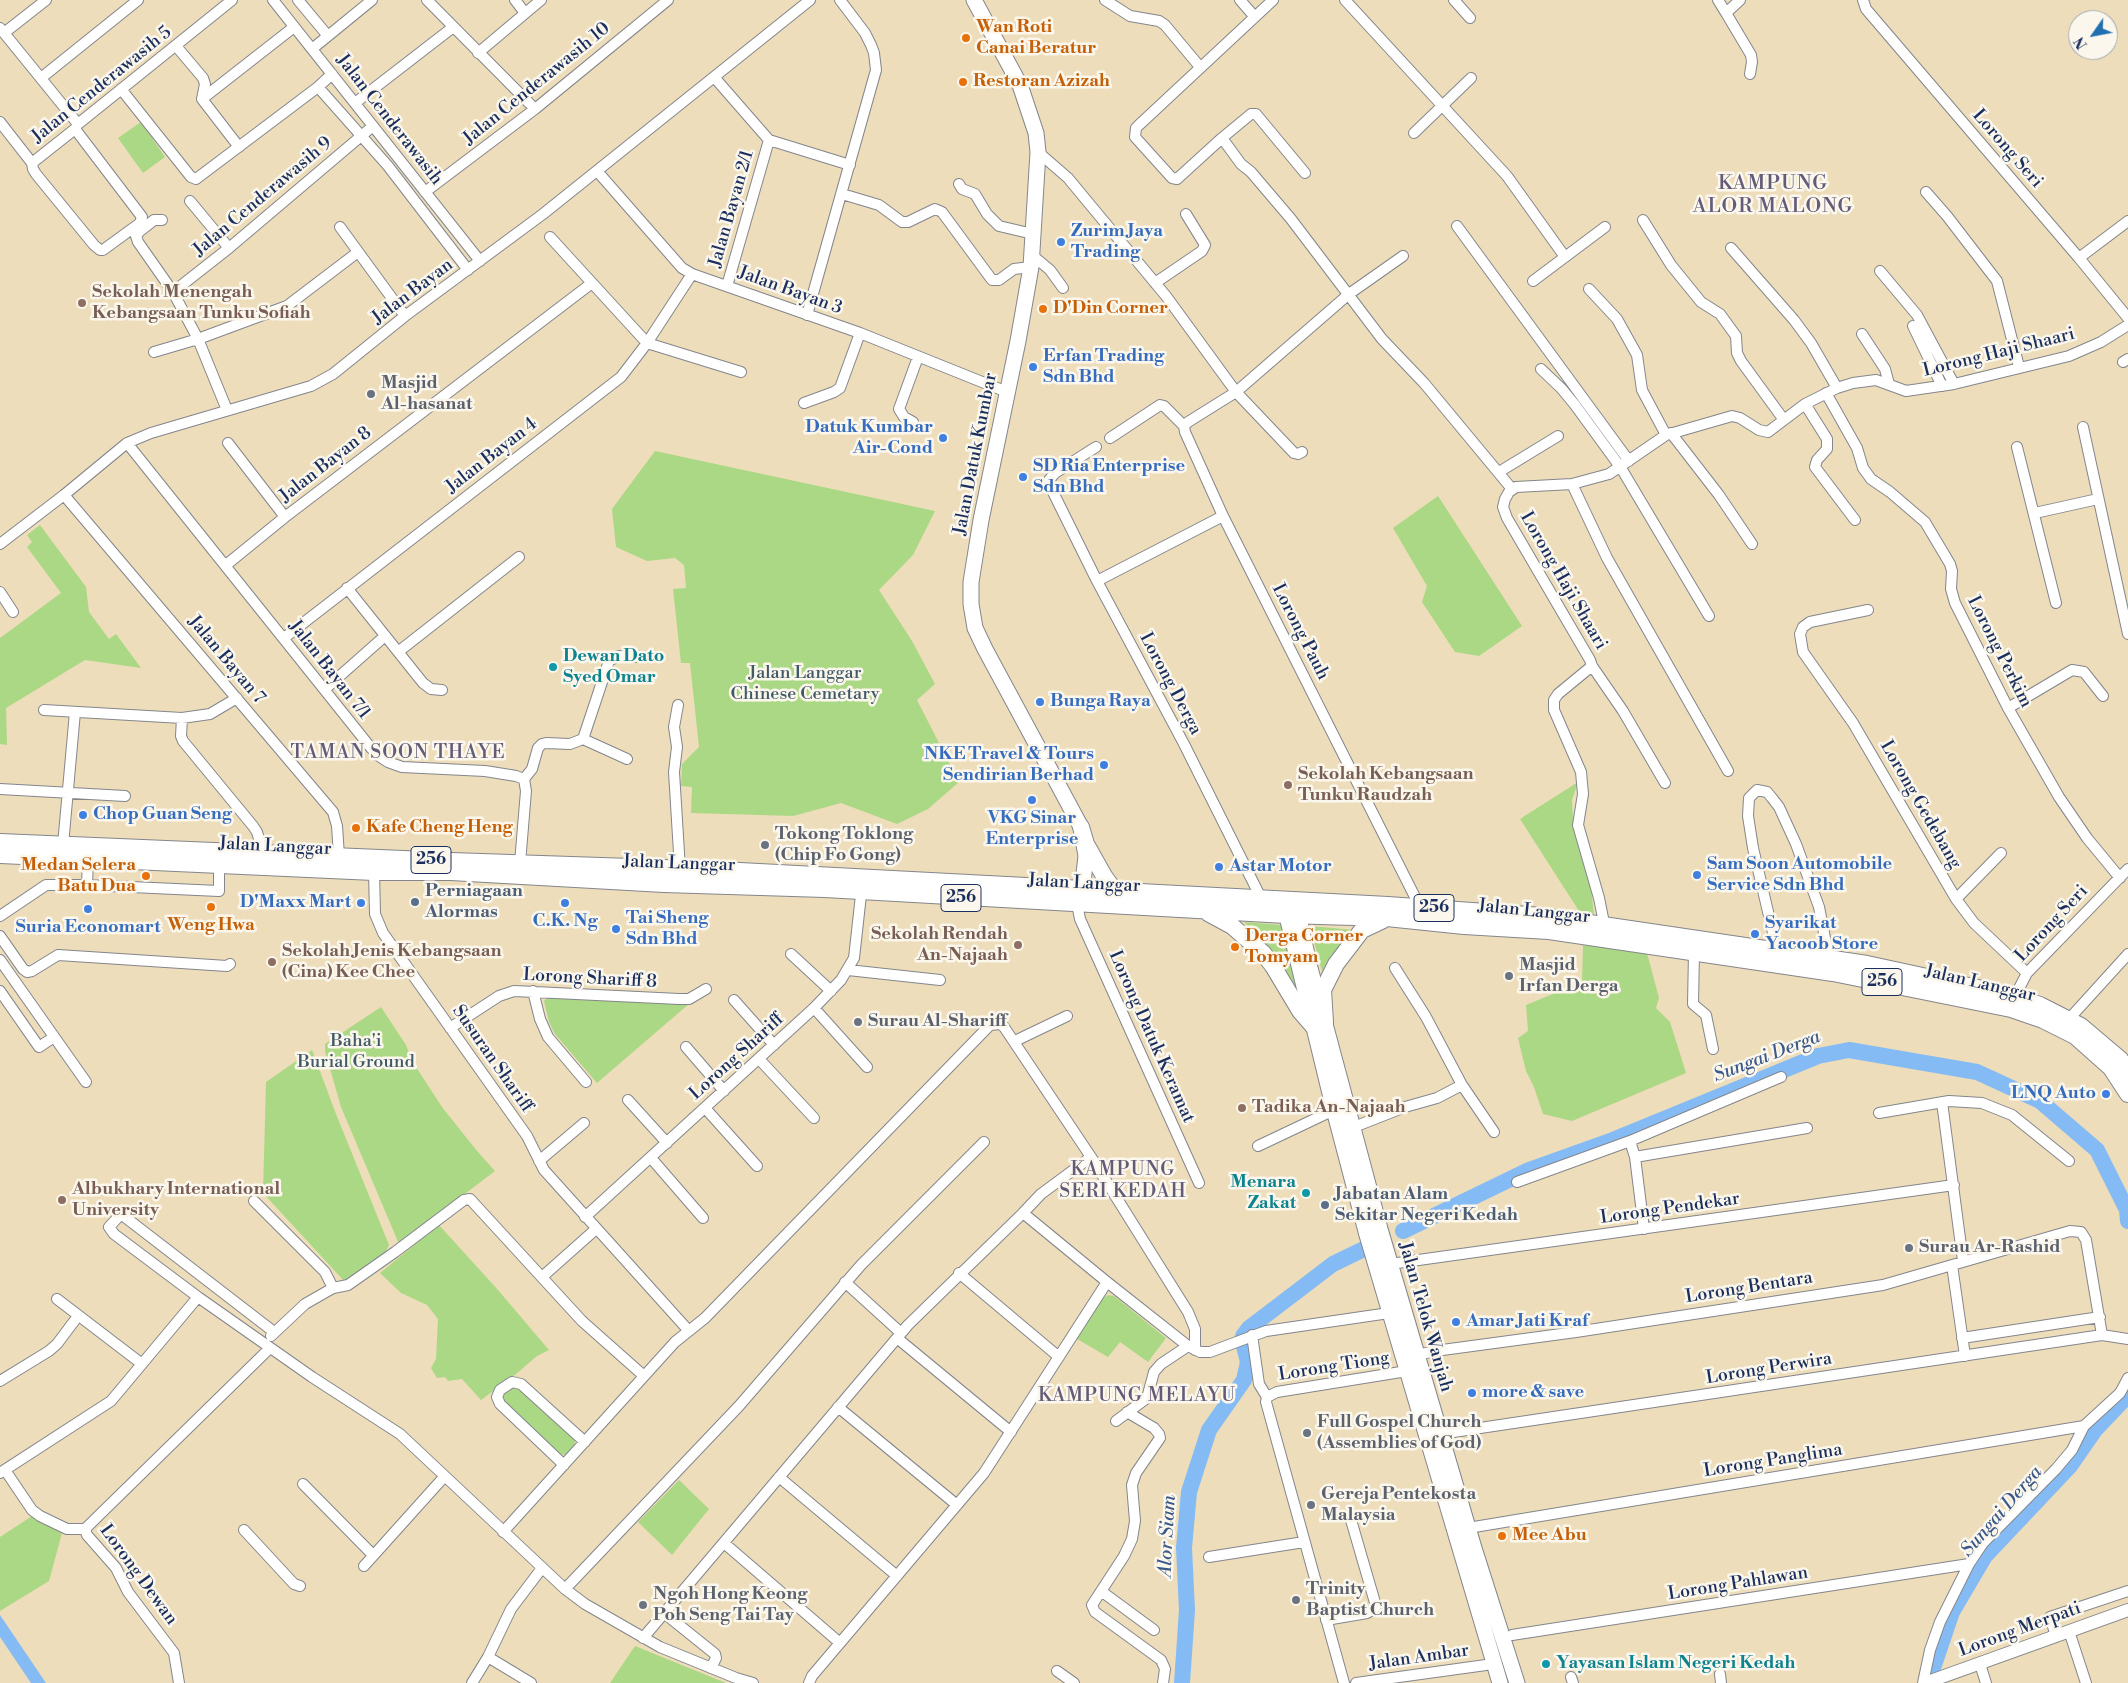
<!DOCTYPE html>
<style>
body{margin:0}
#map{position:relative;width:2128px;height:1683px;overflow:hidden;background:#edddba;font-family:"Libre Bodoni",serif}
canvas{display:block}
.north{position:absolute;left:2068px;top:10px;width:50px;height:50px;box-sizing:border-box;background:#fbf7ec;border:1px solid #a1a7b3;border-radius:50%;rotate:237deg;font-size:14px;font-weight:700;line-height:20px;text-align:center;color:#1b2f5e}
.north::after{content:'';display:block;margin:auto;width:18px;height:22px;background:#1f6fb2;clip-path:polygon(50% 0,100% 100%,50% 72%,0 100%)}
</style>
<div id="map">
<canvas width="2128" height="1683"></canvas>
<div class="north">N</div>
</div>
<script>
const g = document.querySelector('canvas').getContext('2d');
g.lineJoin = 'round';
function paint(path, color) { g.fillStyle = color; g.fill(path, 'evenodd'); }
const poly = rows => new Path2D(rows.map(r => 'M' + r).join(''));
function strokePath(path, color, width, dash) { g.strokeStyle = color; g.lineWidth = width; g.lineCap = dash ? 'butt' : 'round'; g.setLineDash(dash || []); g.stroke(path); }
function write(font, color, halo, rows, align = 'center') {
  g.font = font + ' "Libre Bodoni",serif'; g.lineWidth = 5; g.setLineDash([]); g.textBaseline = 'middle'; g.strokeStyle = halo; g.fillStyle = color; for (const [text, x, y, turn = 0] of rows) {
    g.save(); g.translate(x, y); g.rotate((+turn || 0) * Math.PI / 180); g.textAlign = isNaN(turn) ? turn : align; if (halo) g.strokeText(text, 0, 0); g.fillText(text, 0, 0); g.restore();
  }
}
const green = poly([
 [141,122,165,157,143,173,118,138],
 [655,451,935,511,913,555,879,590,912,641,935,684,917,700,959,782,928,809,897,824,841,803,793,816,691,813,692,787,681,786,682,764,699,747,690,663,681,663,673,589,686,588,684,565,675,558,647,561,616,547,612,509],
 [1438,496,1522,626,1479,656,1455,652,1422,602,1427,586,1393,528],
 [40,525,86,587,89,612,109,639,116,634,141,668,85,660,6,708,7,745,0,744,0,638,61,593,27,547,32,542,27,535],
 [1578,782,1572,800,1573,819,1591,887,1594,915,1579,911,1520,819],
 [1244,922,1282,925,1302,997,1279,958],
 [1310,926,1354,930,1324,979],
 [1583,945,1647,953,1659,998,1656,1008,1670,1022,1686,1073,1572,1121,1543,1114,1534,1087,1526,1071,1518,1038,1528,1031,1526,1005,1582,982],
 [550,995,690,1003,597,1083,555,1034,549,1022,544,1001],
 [381,1007,406,1045,412,1061,442,1107,477,1151,495,1171,399,1244,341,1107,325,1051,325,1044],
 [312,1050,336,1114,389,1245,383,1257,345,1282,263,1193,266,1082],
 [439,1225,498,1290,549,1350,537,1356,516,1374,481,1400,462,1379,448,1381,445,1377,437,1378,431,1368,436,1359,438,1319,427,1305,401,1293,380,1273],
 [1108,1295,1114,1296,1166,1338,1148,1362,1120,1342,1108,1357,1077,1339,1103,1298],
 [517,1386,575,1439,574,1447,568,1454,560,1455,503,1404,501,1394],
 [679,1480,709,1509,672,1555,638,1522],
 [32,1516,62,1533,49,1581,0,1611,0,1537],
 [635,1646,726,1683,610,1683]
]);
const water = poly([
 [0,1615,46,1683,31,1683,0,1637]
]);
const river = poly([
 [1403,1231,1529,1170,1613,1140,1818,1056,1849,1050,1977,1072,2040,1101,2097,1150,2127,1210,2128,1221],
 [1243,1336,1249,1328,1333,1264,1366,1248],
 [1932,1671,1952,1612,1985,1556,2070,1466,2095,1430,2128,1395],
 [1182,1683,1187,1610,1184,1548,1189,1492,1209,1430,1244,1380,1248,1362,1244,1346]
]);
const minor = poly([
 [273,0,480,261],
 [298,0,328,36],
 [427,0,535,109],
 [515,0,525,13],
 [1105,0,1130,16,1159,21,1165,25,1200,67],
 [1240,0,1254,16],
 [1273,0,1139,125,1136,128,1135,137,1172,178,1177,179,1222,138,1251,114,1256,114,1305,173],
 [1345,0,1507,176,1565,257],
 [1454,0,1470,18],
 [1718,0,1726,13],
 [1740,0,1726,13,1751,55,1752,62,1750,74],
 [1863,0,1866,9,2079,258,2128,318],
 [0,28,78,124],
 [4,33,46,0],
 [176,46,203,78,205,84,202,99,239,147],
 [312,49,372,0],
 [478,53,541,0],
 [714,77,769,140,850,165],
 [41,78,138,0],
 [318,87,388,166,468,270],
 [121,89,191,177,196,179,318,87,332,74],
 [202,99,294,27],
 [355,103,452,28],
 [0,122,32,163,33,169,36,174,94,245,100,250,103,250,140,223,142,217,75,129],
 [1414,133,1471,78],
 [1222,138,1241,164,1251,172,1291,219,1382,339,1424,383,1512,489],
 [1038,152,1068,178,1087,201,1166,296,1236,392,1294,453,1298,454,1302,452],
 [32,163,75,129,78,124,232,0],
 [597,171,682,268,692,274,860,333,1007,392],
 [959,184,962,189,975,194,987,214,999,226,1033,234],
 [425,192,535,109,668,0],
 [1926,192,1947,216,1997,281,2019,367],
 [842,194,879,205,902,222,908,222,935,209,942,212,992,280,999,280,1014,269,1031,267],
 [190,201,229,248],
 [162,220,154,220,140,231,136,236,138,242,173,292,198,339,227,410],
 [1643,220,1671,265,1701,302,1720,314,1736,336,1737,353,1741,361,1784,420],
 [1457,226,1629,461],
 [340,227,405,316],
 [550,237,647,343,741,372],
 [1731,248,1794,320,1811,343,1837,388],
 [1032,255,1050,270,1063,288],
 [1403,256,1349,294,1236,392,1188,422,1184,426,1185,432,1223,516,1420,907],
 [2079,258,2128,221],
 [1880,271,1917,315,1954,384],
 [1533,281,1605,227],
 [1155,283,1202,251,1205,245,1186,214],
 [727,286,769,140],
 [1589,289,1617,319,1637,355,1642,390,1666,435],
 [173,292,229,248,373,126],
 [807,315,876,70,874,53,871,45,865,33,840,0],
 [1913,326,1942,386],
 [1862,334,1885,369,1889,384],
 [154,352,198,339,287,306,358,252],
 [2123,362,2128,359],
 [1541,369,1561,388,1575,405,1621,468,1709,616],
 [1826,393,1857,448,1863,468,1871,479,1890,492,1925,522,1950,564,1952,571,1951,589,1955,603,2008,708,2059,797,2087,838,2120,878],
 [804,403,834,392,840,388,860,333],
 [1805,404,1827,439,1827,449,1817,460,1815,467,1855,520],
 [913,422,904,417,899,409,918,357],
 [2083,427,2128,634],
 [1671,433,1719,495,1752,544],
 [1110,438,1160,405,1164,406,1184,426],
 [127,443,371,748,379,756,388,762,402,767,485,771,516,776,524,779,526,791,520,863],
 [228,443,285,517],
 [1096,447,1055,473,1049,480,1049,484,1097,581,1184,744,1262,900],
 [2017,447,2056,603],
 [1499,472,1558,436],
 [1572,484,1607,558,1728,771],
 [64,495,333,812,337,826,339,856],
 [2035,513,2098,499],
 [0,544,64,495,127,443,151,433,311,386,333,374,405,316,543,214,810,0],
 [226,565,285,517,592,283],
 [1097,581,1223,516],
 [347,588,423,683,431,689,442,690],
 [0,592,13,612],
 [1868,610,1810,622,1803,627,1800,634,1803,652,1853,723,1956,899,1974,923,2027,973],
 [284,638,621,377,647,343,692,274],
 [398,652,519,557],
 [1592,666,1558,694,1554,700,1554,710,1581,772,1583,794,1578,825,1599,898,1605,928],
 [325,689,385,636],
 [678,705,674,727,677,747,674,772,680,869],
 [2008,708,2072,670,2084,672,2103,696],
 [44,710,182,718,210,714,237,698],
 [182,718,181,736,183,741,253,826,257,832,263,853],
 [583,739,627,759],
 [524,779,532,769,538,748,542,744,546,743,570,744,583,739,609,661,618,656,649,657],
 [1665,783,1623,711,1592,666,1590,660,1507,518,1503,507,1505,499,1509,492,1516,487,1572,484,1609,474,1666,435,1732,416,1740,418,1759,430,1768,432,1805,404,1837,388,1853,383,1876,380,1906,391,1954,384,2069,356,2101,342,2128,325],
 [0,789,125,796],
 [63,845,75,712],
 [374,872,375,914,383,933,527,1136,544,1170,689,1331],
 [87,885,219,891,219,860],
 [1956,899,2001,853],
 [1077,904,1080,919,1199,1183],
 [0,916,46,885,87,885,88,859],
 [0,936,23,969,27,972,32,971,58,955,227,966,230,964],
 [1777,950,1753,848,1748,816,1749,798,1757,790,1767,792,1772,798,1779,807,1796,844,1819,907,1829,959],
 [1694,952,1693,1004,1706,1015,1713,1049],
 [791,954,831,991],
 [0,960,86,1082],
 [1395,968,1426,1017,1462,1085,1494,1132],
 [848,970,940,980],
 [0,991,39,1047,54,1037],
 [533,991,540,1019,548,1037,586,1082],
 [734,1000,774,1045],
 [2013,1000,2027,973,2128,869],
 [814,1008,867,1067],
 [2069,1019,2128,954],
 [450,1028,499,996,514,991,679,999,689,999,706,989],
 [1015,1041,1067,1016],
 [686,1047,724,1091],
 [759,1059,814,1118],
 [628,1100,667,1143],
 [1942,1102,1963,1261],
 [705,1108,757,1166],
 [1879,1113,1949,1101,1982,1103,2012,1115,2069,1161],
 [1354,1127,1405,1107,1437,1098,1462,1085],
 [1630,1141,1635,1157,1644,1229],
 [1258,1146,1334,1110],
 [1635,1157,1807,1128],
 [651,1158,703,1218],
 [539,1161,584,1123],
 [1517,1182,1630,1141,1781,1077],
 [254,1201,325,1272,333,1288],
 [1023,1213,1041,1194,1091,1157],
 [585,1217,814,1008,841,980,854,958,862,886],
 [1390,1264,1954,1185],
 [1952,1265,1965,1356],
 [959,1273,1059,1357],
 [542,1277,596,1229],
 [845,1282,901,1333],
 [57,1299,142,1364],
 [274,1332,121,1214,109,1227,114,1234,198,1297,312,1377,400,1434,565,1589,585,1604,660,1647,736,1678,753,1683],
 [1252,1335,1259,1384,1267,1397],
 [271,1336,305,1304,333,1288,348,1285,395,1252,464,1200,470,1199,582,1321,644,1376],
 [897,1338,1011,1432],
 [1962,1338,2100,1317],
 [1417,1355,1435,1351,1576,1332,1883,1285,2070,1231,2081,1232,2086,1240,2102,1335],
 [0,1381,49,1351,57,1344,78,1316],
 [838,1407,957,1505],
 [1127,1412,1154,1428,1159,1434,1160,1438,1136,1473,1132,1485,1135,1521,1132,1539,1124,1556,1092,1605,1095,1612,1161,1660,1165,1669,1163,1683],
 [1116,1421,1147,1398,1154,1372,1161,1364,1188,1346],
 [1440,1434,2102,1335,2128,1339],
 [564,1465,500,1404,497,1397,500,1390,512,1382,521,1384,585,1442],
 [5,1470,32,1510,40,1516,67,1529,85,1529,87,1535,116,1568,128,1592,174,1653,179,1683],
 [0,1473,111,1401,198,1297],
 [779,1477,897,1576],
 [303,1484,373,1555],
 [1468,1528,2084,1426],
 [85,1529,270,1348],
 [244,1530,294,1584,300,1586],
 [503,1532,675,1342,705,1318,990,1025,1000,1024,1004,1027,1091,1157,1188,1312,1195,1329,1195,1350],
 [724,1543,840,1643],
 [1209,1557,1304,1542],
 [364,1566,444,1477],
 [565,1589,739,1406,861,1265,984,1142],
 [1101,1591,1154,1630],
 [664,1613,715,1654,716,1658,711,1668],
 [1326,1620,1367,1613,1374,1609,1376,1606,1351,1520],
 [2069,1631,2086,1683],
 [1512,1635,1969,1564],
 [2056,1636,2050,1617,2128,1591],
 [643,1638,908,1325,1023,1213,1107,1282,1188,1346,1200,1352,1210,1352,1266,1331,1389,1313],
 [488,1657,531,1683],
 [1980,1664,1986,1683],
 [1057,1671,1074,1683],
 [1720,1674,1721,1683],
 [1571,1677,1573,1683],
 [472,1683,488,1657,511,1609,542,1568],
 [809,1683,812,1676,984,1473,1107,1282],
 [1344,1683,1266,1402,1267,1397,1277,1392,1407,1371],
 [1356,1683,1486,1665],
 [1923,1683,1930,1650,1940,1622,1969,1564,1983,1543,2056,1469,2072,1450,2084,1426,2120,1393,2128,1378]
]);
const tertiary = poly([
 [1925,1683,2128,1610]
]);
const secondary = poly([
 [974,0,1020,85,1036,133,1038,152,1031,267,1018,341,981,520,971,582,971,604,975,628,985,649,1081,827,1086,856,1081,900],
 [1284,904,1334,1110,1367,1235,1500,1683],
 [1296,905,1310,968,1380,1229,1474,1548,1517,1683]
]);
const primary = poly([
 [1081,827,1086,844,1104,876,1112,887,1122,891],
 [0,842,451,861,721,870,1388,905,1542,916,1867,964,2001,993,2040,1005,2081,1026,2120,1059,2128,1071],
 [0,855,374,872,451,872,664,884,825,889,1286,915,1387,918,1464,926,1549,931,1833,973,2011,1009,2043,1020,2075,1036,2111,1068,2128,1094],
 [1208,913,1232,926,1263,953,1273,966,1300,1011,1313,1026],
 [1325,1022,1323,990,1336,964,1362,930,1383,920]
]);
const markers = [
 [966,38,5,"#e8710a"],
 [963,82,5,"#e8710a"],
 [1061,242,5,"#3f7fe0"],
 [82,303,5,"#8d6e63"],
 [1043,309,5,"#e8710a"],
 [1033,367,5,"#3f7fe0"],
 [371,394,5,"#6b7280"],
 [943,438,5,"#3f7fe0"],
 [1023,477,5,"#3f7fe0"],
 [553,667,5,"#0f9aa8"],
 [1040,702,5,"#3f7fe0"],
 [1104,765,5,"#3f7fe0"],
 [1288,785,5,"#8d6e63"],
 [1032,800,5,"#3f7fe0"],
 [83,815,5,"#3f7fe0"],
 [356,828,5,"#e8710a"],
 [765,845,5,"#6b7280"],
 [1219,867,5,"#3f7fe0"],
 [1697,875,5,"#3f7fe0"],
 [146,876,5,"#e8710a"],
 [415,902,5,"#5c6f8a"],
 [361,903,5,"#3f7fe0"],
 [565,903,5,"#3f7fe0"],
 [211,907,5,"#e8710a"],
 [88,909,5,"#3f7fe0"],
 [616,929,5,"#3f7fe0"],
 [1755,934,5,"#3f7fe0"],
 [1018,945,5,"#8d6e63"],
 [1235,947,5,"#e8710a"],
 [272,962,5,"#8d6e63"],
 [1509,976,5,"#6b7280"],
 [858,1022,5,"#6b7280"],
 [2106,1094,5,"#3f7fe0"],
 [1242,1108,5,"#8d6e63"],
 [1306,1193,5,"#0f9aa8"],
 [62,1200,5,"#8d6e63"],
 [1325,1205,5,"#5c6f8a"],
 [1909,1248,5,"#6b7280"],
 [1456,1322,5,"#3f7fe0"],
 [1472,1393,5,"#3f7fe0"],
 [1307,1433,5,"#6b7280"],
 [1311,1505,5,"#6b7280"],
 [1502,1536,5,"#e8710a"],
 [1296,1600,5,"#6b7280"],
 [643,1605,5,"#6b7280"],
 [1546,1664,5,"#0f9aa8"]
];
const shields = [
 [431,860,40],
 [961,898,40],
 [1434,908,40],
 [1882,982,40]
];
const shieldNames = [
 ["256",431,860],
 ["256",961,898],
 ["256",1434,908],
 ["256",1882,982]
];
const foodNames = [
 ["Wan Roti",976,28],
 ["Canai Beratur",976,49],
 ["Restoran Azizah",973,82],
 ["D'Din Corner",1053,309],
 ["Kafe Cheng Heng",366,828],
 ["Medan Selera",136,866,"right"],
 ["Batu Dua",136,887,"right"],
 ["Weng Hwa",211,926,"center"],
 ["Derga Corner",1245,937],
 ["Tomyam",1245,958],
 ["Mee Abu",1512,1536]
];
const streetNames = [
 ["Jalan Cenderawasih 10",537,84,-39],
 ["Jalan Cenderawasih 5",102,85,-39],
 ["Jalan Cenderawasih",389,120,52],
 ["Lorong Seri",2007,149,49],
 ["Jalan Cenderawasih 9",263,197,-40],
 ["Jalan Bayan 2/1",732,209,-74],
 ["Jalan Bayan 3",790,291,20],
 ["Jalan Bayan",413,292,-37],
 ["Lorong Haji Shaari",1999,353,-14],
 ["Jalan Datuk Kumbar",976,454,-79],
 ["Jalan Bayan 4",492,456,-38],
 ["Jalan Bayan 8",326,465,-38],
 ["Lorong Haji Shaari",1563,581,60],
 ["Lorong Pauh",1300,632,63],
 ["Lorong Perkim",1999,652,63],
 ["Jalan Bayan 7",226,660,50],
 ["Jalan Bayan 7/1",329,670,52],
 ["Lorong Derga",1170,684,62],
 ["Lorong Gedebang",1920,805,60],
 ["Jalan Langgar",275,847,3],
 ["Jalan Langgar",679,864,2],
 ["Jalan Langgar",1084,884,3],
 ["Jalan Langgar",1534,912,6],
 ["Lorong Seri",2052,924,-47],
 ["Lorong Shariff 8",590,979,3],
 ["Jalan Langgar",1980,984,13],
 ["Lorong Datuk Keramat",1151,1037,66],
 ["Lorong Shariff",737,1057,-42],
 ["Susuran Shariff",492,1059,55],
 ["Lorong Pendekar",1670,1209,-8],
 ["Lorong Bentara",1749,1288,-9],
 ["Jalan Telok Wanjah",1425,1317,74],
 ["Lorong Tiong",1334,1367,-9],
 ["Lorong Perwira",1769,1369,-9],
 ["Lorong Panglima",1773,1461,-9],
 ["Lorong Dewan",138,1575,54],
 ["Lorong Pahlawan",1738,1584,-9],
 ["Lorong Merpati",2020,1630,-20],
 ["Jalan Ambar",1419,1658,-8]
];
const shopNames = [
 ["Zurim Jaya",1071,232],
 ["Trading",1071,253],
 ["Erfan Trading",1043,357],
 ["Sdn Bhd",1043,378],
 ["Datuk Kumbar",933,428,"right"],
 ["Air-Cond",933,449,"right"],
 ["SD Ria Enterprise",1033,467],
 ["Sdn Bhd",1033,488],
 ["Bunga Raya",1050,702],
 ["NKE Travel & Tours",1094,755,"right"],
 ["Sendirian Berhad",1094,776,"right"],
 ["Chop Guan Seng",93,815],
 ["VKG Sinar",1032,819,"center"],
 ["Enterprise",1032,840,"center"],
 ["Sam Soon Automobile",1707,865],
 ["Service Sdn Bhd",1707,886],
 ["Astar Motor",1229,867],
 ["D'Maxx Mart",351,903,"right"],
 ["Tai Sheng",626,919],
 ["Sdn Bhd",626,940],
 ["C.K. Ng",565,922,"center"],
 ["Syarikat",1765,924],
 ["Yacoob Store",1765,945],
 ["Suria Economart",88,928,"center"],
 ["LNQ Auto",2096,1094,"right"],
 ["Amar Jati Kraf",1466,1322],
 ["more & save",1482,1393]
];
const educationNames = [
 ["Sekolah Menengah",92,293],
 ["Kebangsaan Tunku Sofiah",92,314],
 ["Sekolah Kebangsaan",1298,775],
 ["Tunku Raudzah",1298,796],
 ["Sekolah Rendah",1008,935,"right"],
 ["An-Najaah",1008,956,"right"],
 ["Sekolah Jenis Kebangsaan",282,952],
 ["(Cina) Kee Chee",282,973],
 ["Tadika An-Najaah",1252,1108],
 ["Albukhary International",72,1190],
 ["University",72,1211]
];
const worshipNames = [
 ["Masjid",381,384],
 ["Al-hasanat",381,405],
 ["Tokong Toklong",775,835],
 ["(Chip Fo Gong)",775,856],
 ["Masjid",1519,966],
 ["Irfan Derga",1519,987],
 ["Surau Al-Shariff",868,1022],
 ["Surau Ar-Rashid",1919,1248],
 ["Full Gospel Church",1317,1423],
 ["(Assemblies of God)",1317,1444],
 ["Gereja Pentekosta",1321,1495],
 ["Malaysia",1321,1516],
 ["Trinity",1306,1590],
 ["Baptist Church",1306,1611],
 ["Ngoh Hong Keong",653,1595],
 ["Poh Seng Tai Tay",653,1616]
];
const cultureNames = [
 ["Dewan Dato",563,657],
 ["Syed Omar",563,678],
 ["Menara",1296,1183,"right"],
 ["Zakat",1296,1204,"right"],
 ["Yayasan Islam Negeri Kedah",1556,1664]
];
const parkNames = [
 ["Jalan Langgar",805,674],
 ["Chinese Cemetary",805,695],
 ["Baha'i",356,1042],
 ["Burial Ground",356,1063]
];
const serviceNames = [
 ["Perniagaan",425,892],
 ["Alormas",425,913],
 ["Jabatan Alam",1335,1195],
 ["Sekitar Negeri Kedah",1335,1216]
];
const neighbourhoodNames = [
 ["TAMAN SOON THAYE",398,753],
 ["KAMPUNG",1123,1170],
 ["SERI KEDAH",1123,1192],
 ["KAMPUNG MELAYU",1137,1396]
];
const waterNames = [
 ["Sungai Derga",1767,1057,-21],
 ["Sungai Derga",2002,1512,-49],
 ["Alor Siam",1168,1536,-87]
];
const quarterNames = [
 ["KAMPUNG",1773,184],
 ["ALOR MALONG",1773,207]
];
paint(green, '#abd885');
paint(water, '#85bbf4');
strokePath(river, '#85bbf4', 16);
strokePath(minor, '#84868c', 12);
strokePath(tertiary, '#84868c', 14);
strokePath(secondary, '#84868c', 17);
strokePath(primary, '#84868c', 18);
strokePath(minor, '#fff', 10);
strokePath(tertiary, '#fff', 12);
strokePath(secondary, '#fff', 15);
strokePath(primary, '#fff', 16);
for (const [x, y, r, color] of markers) { const dot = new Path2D(); dot.arc(x, y, r, 0, 2 * Math.PI); g.fillStyle = color; g.fill(dot); strokePath(dot, '#fbf7ec', 2); }
for (const [x, y, w] of shields) { const box = new Path2D(); box.roundRect(x - w / 2, y - 13.5, w, 27, 4); g.fillStyle = '#fbf7ec'; g.fill(box); strokePath(box, '#1b2f5e', 1); }
write('bold 16px', '#1b2f5e', null, shieldNames);
write('bold 18px', '#c56008', '#fbf7ec', foodNames, 'left');
write('18px', '#1b2f5e', '#fbf7ec', streetNames);
write('bold 18px', '#366cbe', '#fbf7ec', shopNames, 'left');
write('bold 18px', '#785e54', '#fbf7ec', educationNames, 'left');
write('bold 18px', '#5b616d', '#fbf7ec', worshipNames, 'left');
write('bold 18px', '#0d838f', '#fbf7ec', cultureNames, 'left');
write('18px', '#3f5968', '#fbf7ec', parkNames);
write('bold 18px', '#4e5e75', '#fbf7ec', serviceNames, 'left');
g.letterSpacing = '1px';
write('19px', '#635b77', '#fbf7ec', neighbourhoodNames);
g.letterSpacing = '0px';
write('italic 19px', '#3b598b', '#fbf7ec', waterNames);
g.letterSpacing = '1px';
write('20px', '#635b77', '#fbf7ec', quarterNames);
g.letterSpacing = '0px';
</script>
